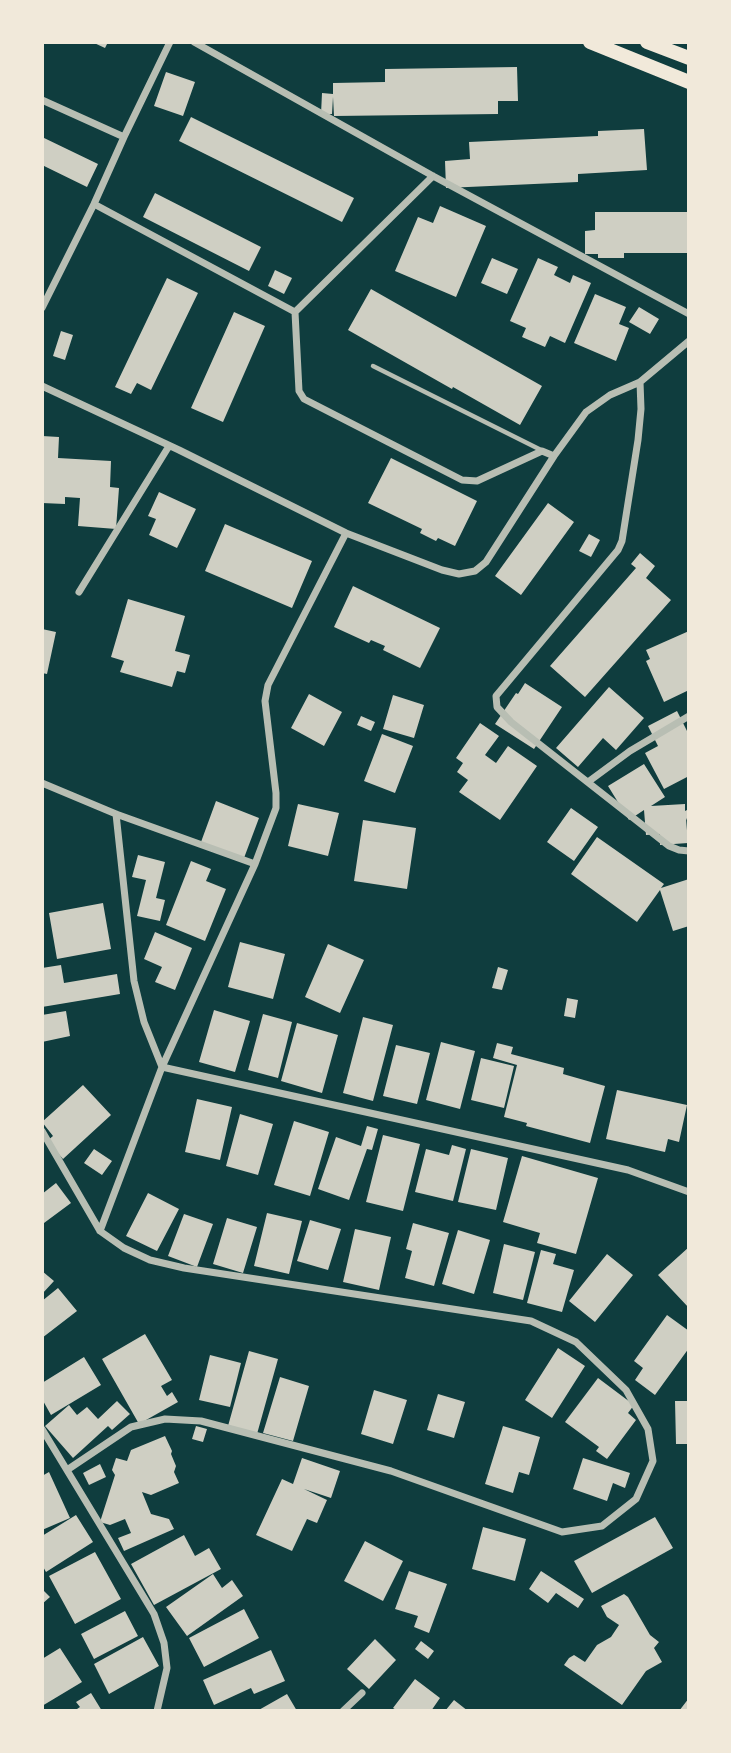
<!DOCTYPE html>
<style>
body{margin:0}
#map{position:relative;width:731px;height:1753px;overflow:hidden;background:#0f3d3e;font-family:Lato,sans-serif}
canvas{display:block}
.frame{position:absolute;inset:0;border:44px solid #f1e9da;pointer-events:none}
</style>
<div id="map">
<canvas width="731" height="1753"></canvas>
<div class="frame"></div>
</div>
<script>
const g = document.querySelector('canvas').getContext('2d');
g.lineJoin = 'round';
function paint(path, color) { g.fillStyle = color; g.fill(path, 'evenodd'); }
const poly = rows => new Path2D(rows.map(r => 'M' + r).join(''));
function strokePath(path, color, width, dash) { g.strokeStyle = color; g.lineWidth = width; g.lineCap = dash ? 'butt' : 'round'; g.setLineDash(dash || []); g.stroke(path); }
const building = poly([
 [92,42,108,42,105,48],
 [517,67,518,101,498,101,498,114,334,116,333,97,332,114,321,114,322,93,333,94,333,83,385,82,385,69],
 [166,72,195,82,183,116,154,106],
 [191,117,354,198,342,222,179,141],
 [644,129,647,170,578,174,578,182,446,188,445,161,470,159,469,142,598,136,598,131],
 [42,137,98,164,87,187,42,165],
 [155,193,261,247,249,271,143,217],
 [440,206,486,226,456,297,395,271,418,217,433,223],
 [595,212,687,212,687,253,624,253,624,258,598,258,598,254,585,254,585,231,595,230],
 [492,258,518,269,507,294,481,283],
 [538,258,558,267,554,275,570,283,573,275,591,283,565,343,550,336,545,347,522,337,526,328,510,321],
 [275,270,292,278,284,294,268,286],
 [167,278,198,293,151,390,137,383,131,394,115,387],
 [371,289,542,386,520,425,453,387,452,389,348,330],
 [595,294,626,307,619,324,629,328,616,361,574,343],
 [639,307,659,319,650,334,629,322],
 [234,312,265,326,223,422,191,408],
 [61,331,73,335,65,360,53,356],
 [42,436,59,437,58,458,111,461,110,487,119,488,116,529,78,526,80,498,65,497,65,504,42,503],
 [391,458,477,501,455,546,438,538,436,541,420,533,422,529,368,503],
 [159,492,196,509,177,548,149,535,156,519,148,516],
 [548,503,574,522,521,595,495,576],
 [225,524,312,561,292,608,205,571],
 [589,534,600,540,591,557,579,551],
 [640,553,655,566,646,578,671,600,585,697,550,666,636,568,631,564],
 [353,586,440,628,420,668,383,650,385,646,371,640,369,643,334,627],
 [128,599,185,616,175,651,190,655,185,673,177,671,172,687,120,672,124,661,111,657],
 [42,629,56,632,47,674,42,673],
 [689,631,689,690,664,702,646,661,650,659,646,650],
 [525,683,562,707,534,749,495,724,516,693,518,694],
 [609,687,644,718,616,750,603,738,578,767,556,748],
 [309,694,342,712,324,746,291,728],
 [393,695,424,705,414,738,383,729],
 [677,711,689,735,689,776,664,789,645,753,658,746,648,726],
 [361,716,375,722,371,731,357,725],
 [480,723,499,736,485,755,496,763,508,746,537,766,500,820,459,792,468,780,457,772,463,763,456,758],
 [382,734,413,746,395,793,364,781],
 [644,764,665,797,651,806,685,804,685,811,689,809,689,825,686,818,688,843,660,845,660,834,646,835,644,810,629,820,608,786],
 [216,801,259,818,244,858,201,842],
 [298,804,339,813,328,856,288,846],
 [571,808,598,827,574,861,547,842],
 [363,820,416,828,407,889,354,881],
 [597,837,664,884,661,888,689,879,689,926,673,931,660,890,637,922,571,874],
 [138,855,165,862,156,898,165,900,160,921,137,916,146,880,132,877],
 [191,861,211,869,206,881,226,889,205,941,166,925],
 [103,903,111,949,57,959,49,913],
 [155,932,192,948,175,990,155,982,162,967,144,959],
 [240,942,285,954,273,999,228,987],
 [328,944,364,960,340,1013,305,997],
 [61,965,64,983,117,974,120,994,42,1007,42,968],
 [498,967,508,970,502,990,492,988],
 [567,998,578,1000,575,1018,564,1016],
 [214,1010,250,1021,235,1072,199,1062],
 [66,1011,70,1036,42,1042,42,1015],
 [263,1014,292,1022,278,1078,248,1070],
 [363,1017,393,1025,373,1101,343,1093],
 [297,1023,338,1035,322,1093,281,1081],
 [441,1042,475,1051,460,1109,426,1100],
 [497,1043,513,1047,511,1054,564,1068,563,1074,605,1086,590,1143,526,1126,527,1123,504,1117,517,1065,493,1058],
 [396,1045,430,1053,417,1104,383,1096],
 [481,1058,514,1066,504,1108,471,1100],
 [83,1085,111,1115,63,1159,47,1141,53,1136,42,1122],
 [617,1090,687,1105,679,1142,668,1139,665,1152,606,1139],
 [197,1099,232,1107,220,1160,185,1152],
 [240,1114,273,1124,258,1175,226,1166],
 [294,1121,329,1132,310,1196,274,1185],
 [367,1126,378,1129,372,1150,367,1149,349,1200,318,1189,336,1137,361,1146],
 [383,1135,420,1144,403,1211,366,1202],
 [452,1145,466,1149,453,1201,415,1192,426,1149,449,1155],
 [94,1149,112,1161,102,1175,84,1163],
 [471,1149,508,1158,496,1210,458,1202],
 [522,1156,598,1178,576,1254,537,1243,540,1233,503,1222],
 [56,1183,71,1203,44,1223,42,1221,42,1194],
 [148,1193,179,1209,157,1251,126,1236],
 [267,1213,302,1221,289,1274,254,1266],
 [184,1214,213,1224,197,1267,168,1256],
 [227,1218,257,1227,243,1273,213,1264],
 [310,1220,341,1229,328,1270,297,1261],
 [413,1223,449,1233,434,1286,405,1278,412,1251,406,1249],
 [355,1229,391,1237,379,1290,343,1282],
 [458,1230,490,1240,474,1294,442,1284],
 [504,1244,535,1252,523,1300,493,1293],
 [689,1247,689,1308,658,1275],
 [541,1250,556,1254,553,1264,574,1270,562,1312,527,1303],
 [607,1254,633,1275,595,1322,569,1301],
 [42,1271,54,1281,42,1294],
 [58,1288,77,1311,42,1338,42,1301],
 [667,1315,689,1331,689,1348,655,1395,635,1380,643,1368,634,1361],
 [145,1334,172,1380,161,1386,167,1396,172,1392,178,1402,139,1424,102,1359],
 [558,1348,585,1366,552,1418,525,1400],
 [249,1351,278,1359,257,1434,228,1426],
 [210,1355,241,1363,230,1407,199,1400],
 [84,1357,101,1385,51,1415,42,1399,42,1383],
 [280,1377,309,1386,293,1441,263,1433],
 [598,1378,634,1405,628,1413,636,1420,607,1459,596,1451,599,1447,565,1422],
 [374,1390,407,1400,393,1444,361,1434],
 [438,1394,465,1402,454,1438,427,1430],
 [117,1401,130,1414,112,1430,108,1426,73,1458,45,1426,69,1405,77,1415,87,1407,98,1419],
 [675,1401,689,1401,689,1444,676,1444],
 [196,1426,207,1429,203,1442,192,1439],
 [503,1426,540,1437,529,1475,519,1472,513,1493,485,1484],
 [165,1436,172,1451,171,1454,176,1466,174,1472,179,1483,151,1495,142,1492,151,1514,169,1519,174,1529,124,1551,118,1538,131,1533,125,1519,110,1525,100,1522,115,1475,112,1470,116,1458,127,1461,131,1450],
 [302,1458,340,1471,331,1498,304,1489,327,1500,317,1523,307,1519,292,1551,256,1535,282,1479,293,1484],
 [583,1458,630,1473,625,1488,613,1483,607,1501,573,1489],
 [100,1464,106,1477,89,1485,83,1473],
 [49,1472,70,1518,42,1530,42,1476],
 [76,1515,93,1542,46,1572,42,1565,42,1536],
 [655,1517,673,1548,592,1593,574,1561],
 [483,1527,526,1539,515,1581,472,1569],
 [184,1535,195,1556,209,1548,221,1569,154,1605,131,1564],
 [365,1541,403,1561,383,1601,344,1581],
 [95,1552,121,1599,75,1624,49,1576],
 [409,1571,447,1584,429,1633,414,1627,418,1616,395,1609],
 [541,1571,584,1599,578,1608,556,1593,548,1603,529,1589],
 [213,1574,222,1588,232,1580,243,1596,187,1636,166,1607],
 [42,1589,50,1597,42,1604],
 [624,1594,628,1597,650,1635,659,1642,654,1648,662,1662,646,1671,622,1705,564,1665,569,1658,574,1655,585,1662,597,1645,611,1637,619,1625,607,1617,601,1606],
 [244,1609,259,1638,204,1667,189,1638],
 [125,1611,138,1636,94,1659,81,1634],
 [143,1637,159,1666,109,1694,94,1664],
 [375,1639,396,1660,369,1689,347,1669],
 [421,1641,434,1651,428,1659,415,1649],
 [60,1648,82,1682,42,1706,42,1659],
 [271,1650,285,1681,254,1694,251,1688,214,1705,203,1680],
 [415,1679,440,1698,431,1711,398,1711,393,1708],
 [91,1693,102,1711,74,1711,80,1707,76,1702],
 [287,1694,297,1711,257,1711],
 [689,1698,689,1711,679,1711],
 [454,1700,468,1711,445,1711]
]);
const service = poly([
 [373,366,541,450]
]);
const minor = poly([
 [194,42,433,176,689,314],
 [42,100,124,137],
 [94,204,295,312,433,176],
 [42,308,94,204,124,137,170,42],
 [295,312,299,391,304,399,462,480,477,481,542,451,554,456],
 [640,382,641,409,638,440,622,541,618,550,496,696,497,707,511,722,669,846,679,850,689,851],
 [42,386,179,450,346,533,442,570,459,574,475,571,486,562,554,456,586,412,610,395,640,382,689,341],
 [79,592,169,446],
 [588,782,630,751,689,716],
 [42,783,116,814,255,864],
 [116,814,134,981,144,1022,162,1067,628,1170,689,1192],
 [42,1131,100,1231,124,1248,150,1260,184,1268,531,1321,576,1342,626,1390,648,1429,653,1461,636,1499,602,1526,562,1532,391,1471,201,1421,165,1419,131,1427,67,1470],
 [100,1231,162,1067,255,864,276,808,276,793,265,701,268,685,346,533],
 [42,1429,154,1614,164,1643,167,1668,157,1711],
 [343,1711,362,1693]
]);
const primary = poly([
 [590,42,689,82],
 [647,42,689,58]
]);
paint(building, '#cfcfc3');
strokePath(service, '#b8beb3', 4.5);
strokePath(minor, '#b8beb3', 7);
strokePath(primary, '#f1e9da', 14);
</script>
